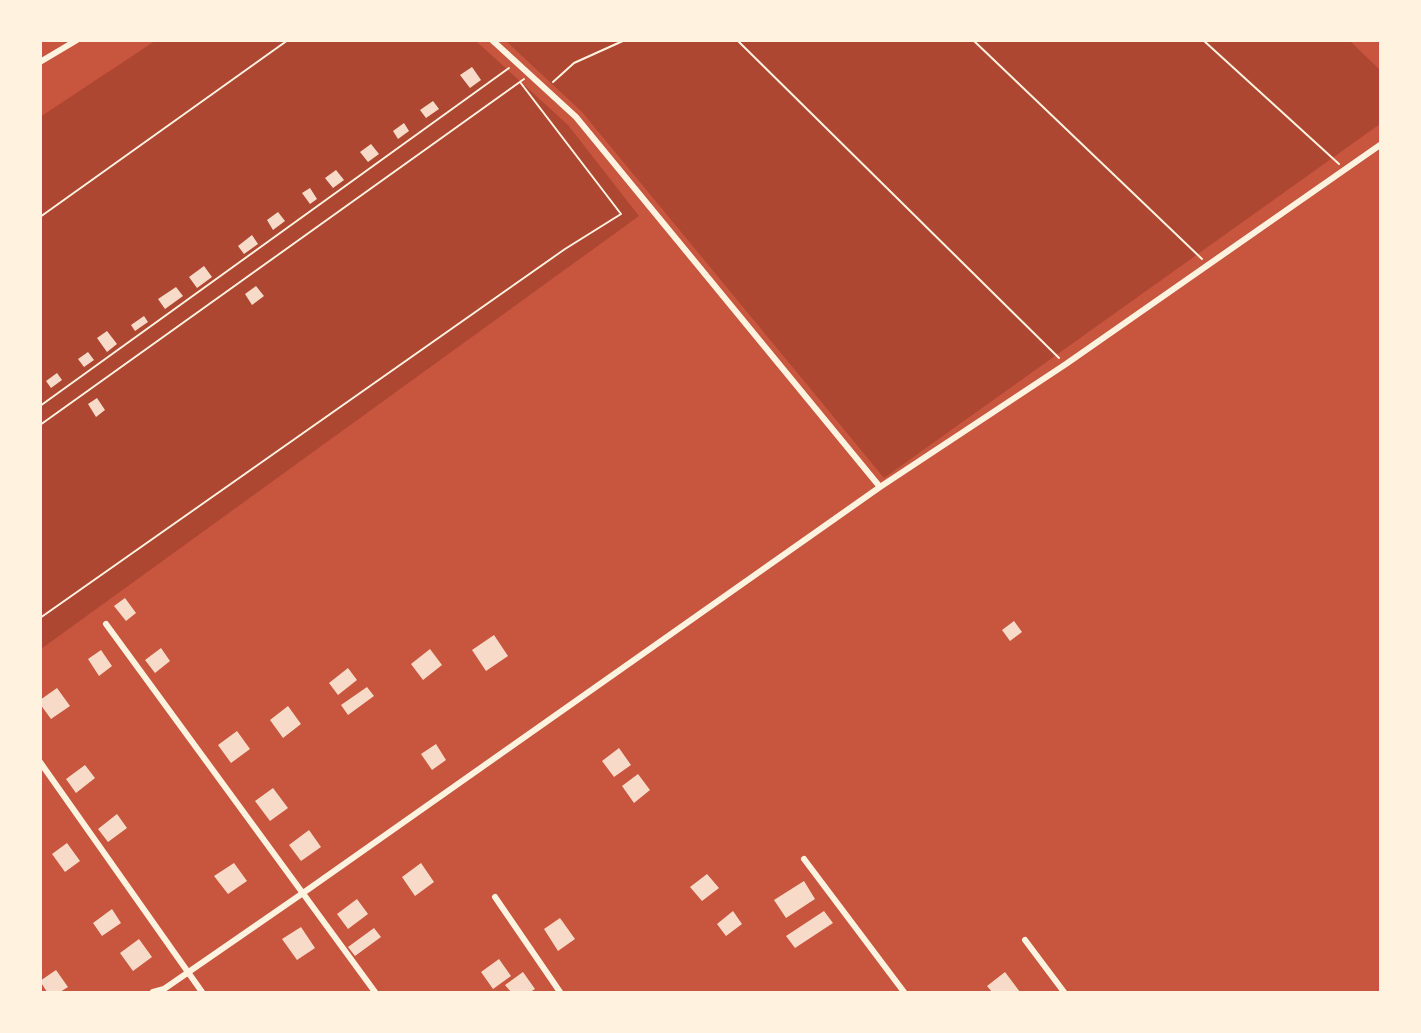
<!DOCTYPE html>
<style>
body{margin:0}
#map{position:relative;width:1421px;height:1033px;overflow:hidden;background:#c8553d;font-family:"DejaVu Sans",sans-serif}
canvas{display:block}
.frame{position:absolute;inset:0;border:42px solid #fff3e0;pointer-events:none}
</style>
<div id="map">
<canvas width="1421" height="1033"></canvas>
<div class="frame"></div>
</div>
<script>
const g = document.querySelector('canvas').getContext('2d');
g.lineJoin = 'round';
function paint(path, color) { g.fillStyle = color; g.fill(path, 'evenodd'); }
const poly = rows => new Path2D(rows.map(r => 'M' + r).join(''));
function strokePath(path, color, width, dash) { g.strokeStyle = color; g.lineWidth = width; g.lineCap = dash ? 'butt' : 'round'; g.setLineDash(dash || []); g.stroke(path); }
const green = poly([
 [155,41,476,41,568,125,639,216,41,649,40,117],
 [506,41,1350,41,1380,70,1380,124,884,478,582,112]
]);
const building = poly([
 [472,67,481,80,470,88,460,75],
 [433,101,439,109,426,118,420,110],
 [404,123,409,131,398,139,393,131],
 [371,144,379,154,368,162,360,152],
 [336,170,344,180,333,188,325,178],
 [310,188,317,199,310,204,302,193],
 [278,212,285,221,273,230,267,220],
 [252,235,258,244,244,254,238,246],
 [204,266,212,277,197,288,189,277],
 [256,286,264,296,252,305,245,294],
 [176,287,183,296,165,309,158,299],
 [144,316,148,322,135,331,131,325],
 [107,331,117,344,107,352,97,338],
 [88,352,94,360,84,367,78,359],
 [57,373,62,380,51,388,46,381],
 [97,398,105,410,96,417,88,404],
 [125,598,136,613,126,621,114,606],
 [1014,621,1022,632,1010,641,1002,630],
 [494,635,508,656,486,671,472,650],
 [161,648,170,661,155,673,145,660],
 [430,649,442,665,423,680,411,664],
 [101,650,112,666,99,676,88,659],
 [348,668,357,680,338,695,329,683],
 [367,687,374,696,348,715,341,705],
 [57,688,70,706,51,719,40,704,40,700],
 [288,706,301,724,283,738,270,720],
 [237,731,250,749,231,763,218,745],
 [436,744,446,760,432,770,421,754],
 [619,748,631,765,614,777,602,761],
 [85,765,95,778,76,793,66,779],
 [638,774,650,790,634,803,622,786],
 [273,788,288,808,270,821,255,801],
 [117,814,127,828,108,842,98,829],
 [309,830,321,847,301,861,289,845],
 [67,843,80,861,65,872,52,854],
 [234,863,247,881,228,894,214,876],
 [421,863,434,882,415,896,402,877],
 [707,874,719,888,702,901,690,887],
 [804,881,815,899,786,918,774,900],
 [357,899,368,914,348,929,337,914],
 [112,909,121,923,102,936,93,923],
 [733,911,742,924,726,936,717,924],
 [824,911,833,923,795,948,786,936],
 [560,918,575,939,558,951,544,929],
 [301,927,315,948,297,960,282,939],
 [374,928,381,937,355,956,348,947],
 [139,939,152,957,133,971,120,953],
 [499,959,511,976,493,989,481,972],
 [56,970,68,987,60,992,47,992,40,981],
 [523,972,535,989,530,992,511,992,505,985],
 [1005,972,1020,992,992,992,987,986]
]);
const path = poly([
 [737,40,1059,358],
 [973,40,1202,259],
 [1203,40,1339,164],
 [553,82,574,63,625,40],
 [40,217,288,40],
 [40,406,509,68],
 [40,425,524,79],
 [40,618,565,249,621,214,520,82]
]);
const minor = poly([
 [492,40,576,117,880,487],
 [40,62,77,40],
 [106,624,375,992],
 [40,762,202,992],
 [804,859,904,992],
 [495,897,560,992],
 [1025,940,1064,992],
 [153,992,164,989,303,893,880,487,1066,364,1380,145]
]);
paint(green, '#ae4732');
paint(building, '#f7dbc8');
strokePath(path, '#fff3e0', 2);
strokePath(minor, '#fff3e0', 6);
</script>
